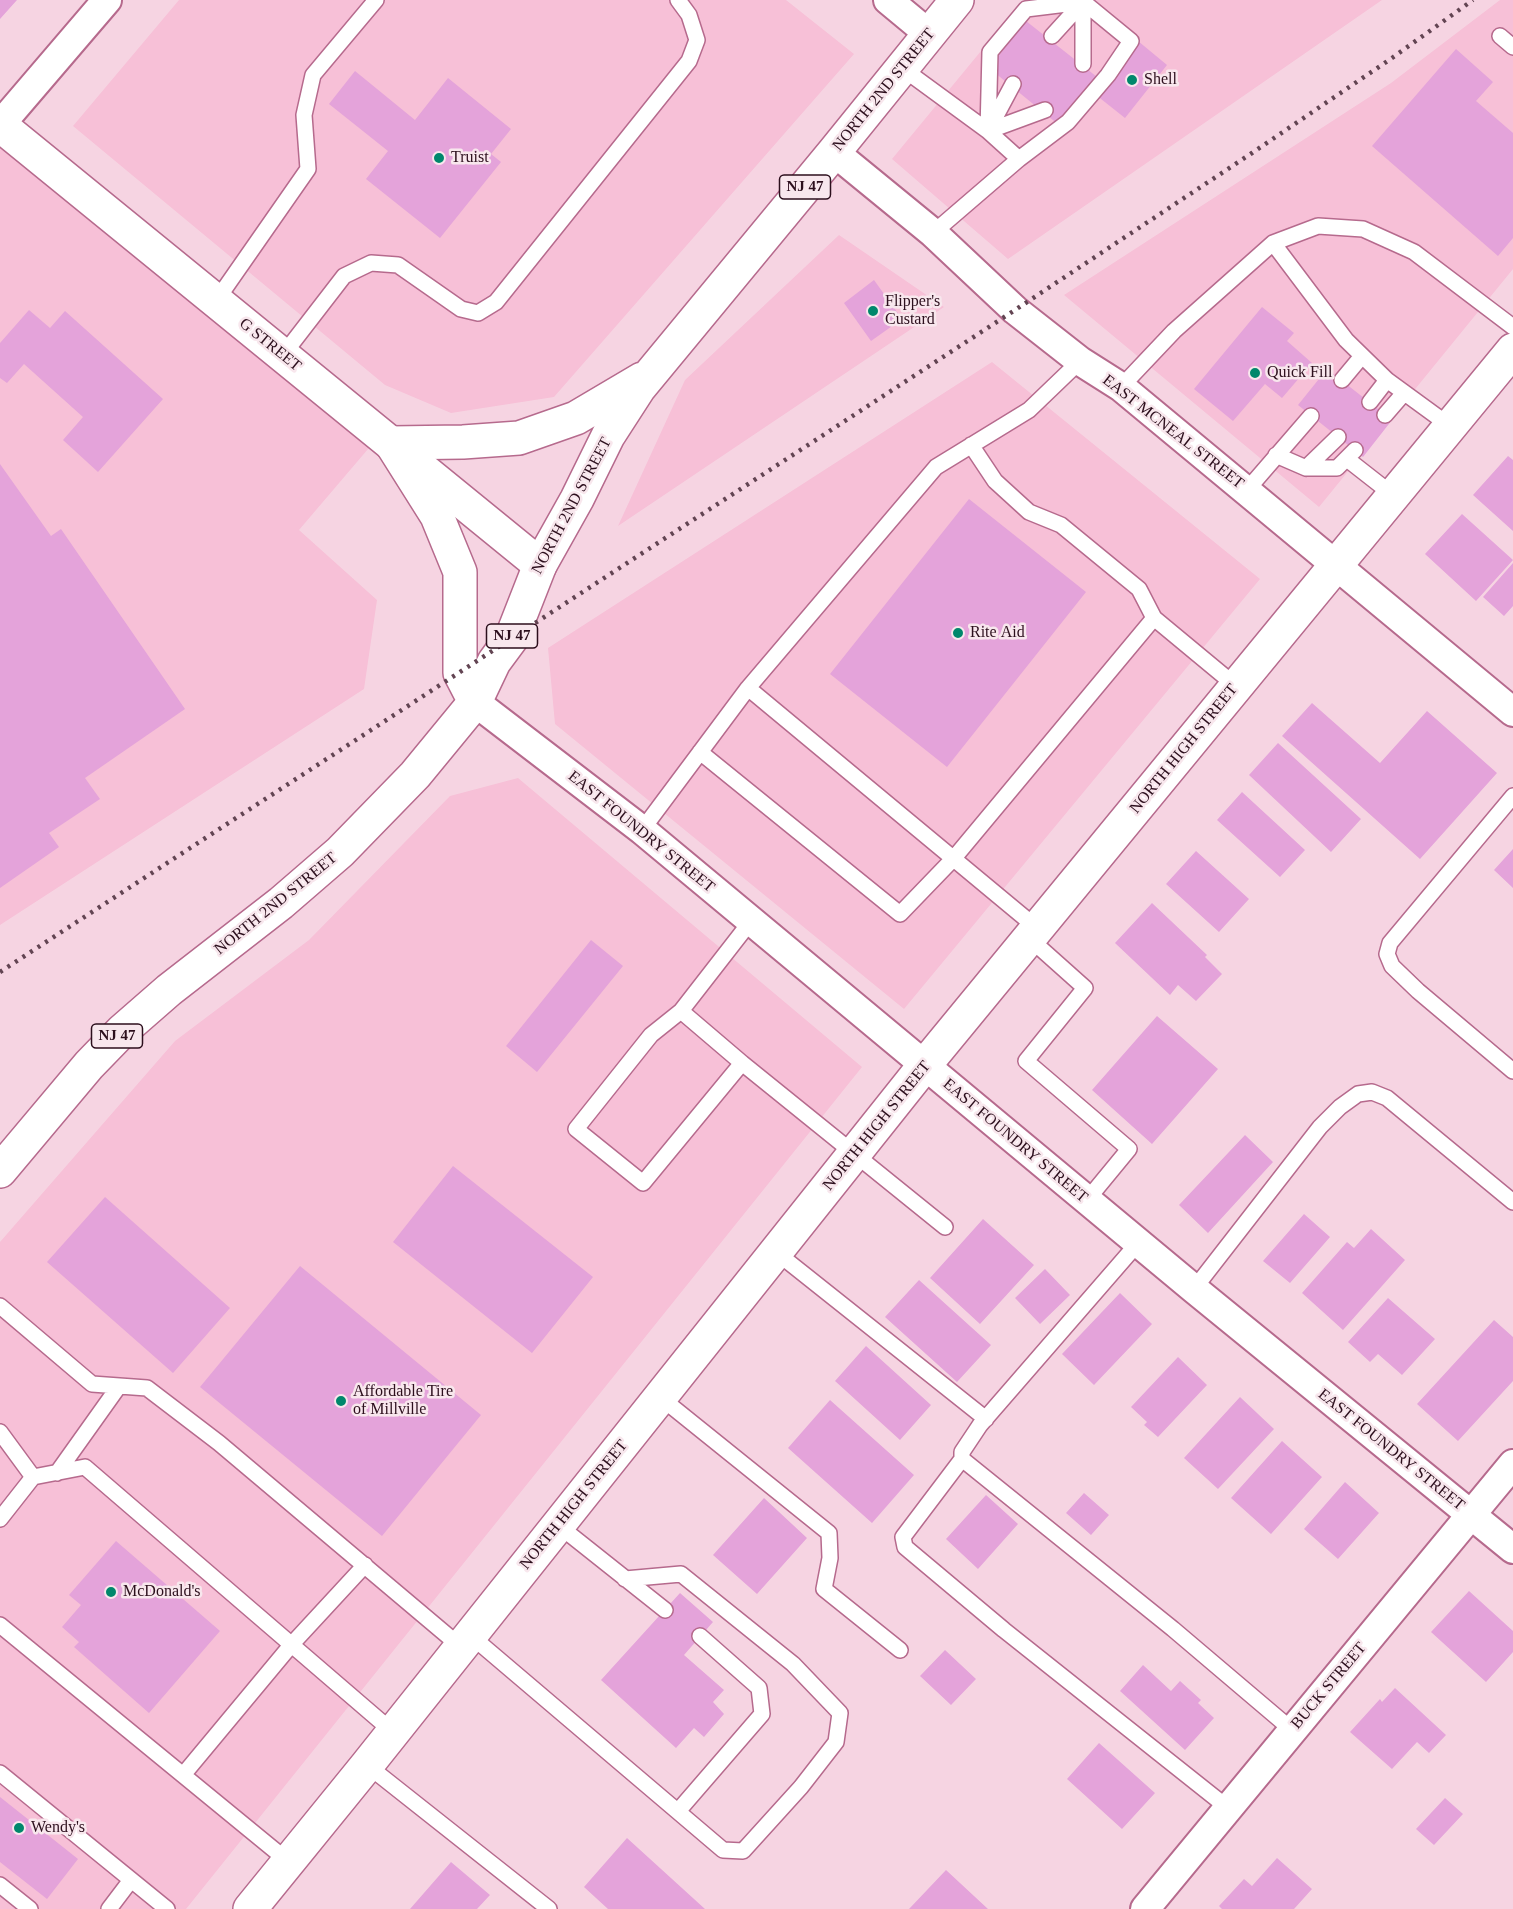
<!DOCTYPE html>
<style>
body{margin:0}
canvas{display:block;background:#f6d4e2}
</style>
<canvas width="1513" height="1909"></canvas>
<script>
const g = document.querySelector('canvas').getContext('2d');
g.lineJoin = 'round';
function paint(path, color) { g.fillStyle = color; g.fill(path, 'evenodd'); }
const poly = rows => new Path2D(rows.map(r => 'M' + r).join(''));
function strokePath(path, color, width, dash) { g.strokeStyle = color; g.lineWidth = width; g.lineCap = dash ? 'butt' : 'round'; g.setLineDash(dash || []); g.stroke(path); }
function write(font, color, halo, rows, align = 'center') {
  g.font = font + ' "Times New Roman",serif'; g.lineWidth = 5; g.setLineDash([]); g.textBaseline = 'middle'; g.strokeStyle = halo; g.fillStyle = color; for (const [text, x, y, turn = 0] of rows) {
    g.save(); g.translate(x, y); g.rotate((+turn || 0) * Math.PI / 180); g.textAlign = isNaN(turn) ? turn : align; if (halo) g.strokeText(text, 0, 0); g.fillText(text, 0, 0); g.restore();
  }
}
const built = poly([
 [179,0,786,0,854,54,554,397,451,413,385,385,73,126],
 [1023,0,1382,0,1008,259,892,159],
 [1500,0,1513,0,1513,269,1319,507,1064,295,1391,83],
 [0,124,380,435,299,530,377,600,364,689,0,925],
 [839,235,944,307,618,526,685,380],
 [992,362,1260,579,904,1009,555,724,548,648],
 [518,778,862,1067,186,1909,0,1909,0,1242,175,1041,309,940,450,796]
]);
const building = poly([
 [0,0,17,0,0,19],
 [1026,21,1097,77,1059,125,989,68],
 [1138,41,1167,65,1125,118,1096,95],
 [1456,49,1493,82,1476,101,1513,133,1513,238,1498,256,1372,146],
 [355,71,415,120,448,78,511,129,491,154,501,162,440,238,366,179,388,151,329,104],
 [874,280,902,319,871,341,844,303],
 [1262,307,1294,333,1287,341,1312,363,1282,398,1265,384,1233,421,1194,389],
 [29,310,50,328,65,311,163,399,98,472,63,440,83,417,24,364,7,383,0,378,0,343],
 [1327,369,1392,420,1363,457,1298,405],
 [1508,456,1513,460,1513,531,1473,495],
 [0,464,51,536,61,529,185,709,85,778,100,799,49,833,59,847,0,888],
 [969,499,1086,592,947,767,830,674],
 [1462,514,1513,560,1476,601,1425,554],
 [1513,563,1513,606,1504,616,1483,597],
 [1312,703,1380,763,1427,711,1497,773,1420,859,1282,736],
 [1278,743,1361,819,1331,852,1249,775],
 [1242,792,1305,850,1280,877,1217,820],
 [1513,849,1513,888,1494,870],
 [1196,851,1249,899,1219,932,1166,884],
 [1152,903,1207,955,1205,957,1222,974,1196,1001,1178,985,1170,995,1115,943],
 [591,940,623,966,537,1072,506,1046],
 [1157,1016,1218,1069,1152,1144,1092,1090],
 [1245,1135,1273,1162,1208,1233,1179,1205],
 [453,1166,593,1277,532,1353,393,1242],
 [105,1197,230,1308,173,1373,47,1262],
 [1304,1214,1330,1237,1290,1283,1263,1261],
 [983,1219,1034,1265,980,1324,930,1278],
 [1371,1229,1405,1260,1343,1330,1302,1293,1347,1242,1354,1248],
 [300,1266,481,1415,382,1536,200,1387],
 [1045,1269,1070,1295,1040,1324,1015,1298],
 [919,1280,991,1345,957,1382,885,1317],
 [1120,1293,1152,1324,1094,1385,1062,1354],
 [1388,1298,1435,1339,1402,1375,1378,1354,1370,1362,1348,1342],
 [1494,1320,1513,1337,1513,1381,1458,1441,1417,1404],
 [866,1346,931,1405,900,1440,835,1381],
 [1178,1357,1207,1385,1158,1437,1144,1425,1147,1422,1131,1407],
 [1240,1397,1274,1429,1218,1489,1184,1458],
 [830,1400,914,1475,872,1523,788,1448],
 [1282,1441,1322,1477,1271,1534,1231,1498],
 [1345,1482,1379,1513,1338,1559,1304,1529],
 [1084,1493,1109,1515,1091,1535,1066,1513],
 [986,1495,1018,1524,978,1569,946,1539],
 [764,1498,807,1538,757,1594,713,1555],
 [116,1541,220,1631,149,1713,74,1647,79,1642,62,1627,81,1605,69,1595],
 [1469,1591,1513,1631,1513,1652,1486,1682,1431,1632],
 [680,1593,713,1622,684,1655,724,1690,713,1702,724,1714,704,1737,694,1728,676,1748,601,1680],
 [945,1650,976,1679,951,1705,920,1676],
 [1143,1665,1171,1691,1180,1681,1201,1700,1198,1703,1214,1718,1185,1750,1120,1691],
 [1395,1688,1446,1735,1429,1753,1417,1742,1392,1769,1350,1732,1380,1699,1382,1702],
 [1099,1743,1155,1793,1122,1829,1067,1779],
 [0,1797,78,1859,47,1899,0,1862],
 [1445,1798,1463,1814,1434,1845,1416,1829],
 [627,1838,705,1909,608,1909,584,1887],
 [1277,1858,1312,1889,1294,1909,1222,1909,1219,1906,1244,1879,1252,1886],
 [451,1862,490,1895,477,1909,410,1909],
 [946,1870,988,1909,909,1909]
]);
const service = poly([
 [1083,2,1083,64],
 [1052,36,1083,2],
 [1500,36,1513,47],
 [902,68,988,131,1019,159,933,233],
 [989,129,1013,84],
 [988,131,990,52,1026,9,1083,2],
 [988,131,1045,110],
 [1019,159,1068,122,1108,75,1131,41,1081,0],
 [1273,243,1346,340,1387,380,1450,426],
 [216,301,308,169,304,115,313,75,376,0],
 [283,355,344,276,371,263,398,265,461,309,478,313,496,302,689,61,697,40,689,15,678,0],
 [1342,380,1362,356],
 [1121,387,1174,331,1273,243,1318,226,1363,229,1414,252,1513,327],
 [1370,402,1387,380],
 [1385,415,1404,393],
 [971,445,995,481,1029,512,1061,525,1139,589,1154,618],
 [1276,455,1306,468,1338,437],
 [1347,459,1393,495],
 [1306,468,1337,468,1355,450],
 [1247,490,1311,416],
 [700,752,900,914,954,858,1154,618,1236,686],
 [1513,796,1390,943,1387,954,1392,966,1418,991,1513,1071],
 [642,830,748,688],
 [751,921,681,1011,651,1035,576,1129,643,1183,742,1063,945,1227],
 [1037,928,748,688,936,467,1029,410,1080,361],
 [1029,938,1085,988,1026,1061,1129,1149,1087,1200],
 [681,1011,742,1063],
 [1138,1243,980,1425,962,1452,962,1459,1173,1629,1292,1730],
 [776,1252,986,1419],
 [1194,1289,1320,1127,1340,1107,1358,1094,1372,1092,1387,1098,1513,1202],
 [0,1306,92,1384,147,1388,219,1443,461,1647],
 [660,1397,829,1533,830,1558,824,1589,900,1650],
 [0,1432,33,1477],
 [962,1459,903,1537,905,1547,1004,1630,1228,1808],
 [57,1473,119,1386],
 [0,1519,33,1477,85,1467,393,1732],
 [558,1525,665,1610],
 [0,1625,289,1862],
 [470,1635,723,1850,743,1851,801,1787,836,1742,840,1713,793,1664,681,1574,625,1579],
 [367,1765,549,1909],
 [0,1773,167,1909],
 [183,1775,292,1644,365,1565],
 [679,1810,762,1714,759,1688,700,1636],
 [0,1885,30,1909],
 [109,1909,131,1880]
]);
const minor = poly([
 [888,0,929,34],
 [0,125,107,0],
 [834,152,933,233,1015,310,1080,361,1121,387,1513,712],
 [475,702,642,830,1194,1289,1513,1549],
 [1145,1909,1513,1464]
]);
const tertiary = poly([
 [250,1909,367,1765,924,1066,1513,350]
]);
const secondary = poly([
 [0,125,540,565]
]);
const primary = poly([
 [391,443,437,516,460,572,460,673,475,702],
 [391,443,463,442,519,438,576,418,642,379],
 [0,1171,89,1065,122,1031,169,990,281,903,340,852,415,775,475,702,494,662,511,639,540,565,577,499,608,436,639,388,834,152,957,0]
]);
const rail = poly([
 [0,972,1015,310,1252,153,1392,58,1473,0]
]);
const markers = [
 [1132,80,6,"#00876c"],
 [439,158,6,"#00876c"],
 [873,311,6,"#00876c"],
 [1255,373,6,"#00876c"],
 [958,633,6,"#00876c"],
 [341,1401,6,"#00876c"],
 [111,1592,6,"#00876c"],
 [19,1828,6,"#00876c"]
];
const shields = [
 [805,187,51],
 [512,636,51],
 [117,1036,51]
];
const shieldNames = [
 ["NJ 47",805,187],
 ["NJ 47",512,636],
 ["NJ 47",117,1036]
];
const poiNames = [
 ["Shell",1144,80],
 ["Truist",451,158],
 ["Flipper's",885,302],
 ["Custard",885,320],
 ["Quick Fill",1267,373],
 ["Rite Aid",970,633],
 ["Affordable Tire",353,1392],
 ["of Millville",353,1410],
 ["McDonald's",123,1592],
 ["Wendy's",31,1828]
];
const streetNames = [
 ["NORTH 2ND STREET",884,90,-51],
 ["G STREET",270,345,39],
 ["EAST MCNEAL STREET",1173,432,38],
 ["NORTH 2ND STREET",572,506,-62],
 ["NORTH HIGH STREET",1184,749,-51],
 ["EAST FOUNDRY STREET",641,832,39],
 ["NORTH 2ND STREET",276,904,-39],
 ["NORTH HIGH STREET",877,1126,-51],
 ["EAST FOUNDRY STREET",1015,1141,40],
 ["EAST FOUNDRY STREET",1391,1450,39],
 ["NORTH HIGH STREET",574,1505,-51],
 ["BUCK STREET",1329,1686,-50]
];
paint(built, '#f7c0d7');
paint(building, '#e4a3da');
strokePath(service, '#b66a8d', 18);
strokePath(minor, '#b66a8d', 32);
strokePath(tertiary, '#b66a8d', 36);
strokePath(secondary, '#b66a8d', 36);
strokePath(primary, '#b66a8d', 36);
strokePath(service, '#fff', 15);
strokePath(minor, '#fff', 28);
strokePath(tertiary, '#fff', 33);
strokePath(secondary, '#fff', 33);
strokePath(primary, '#fff', 33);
strokePath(rail, '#624452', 4.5, [3, 6]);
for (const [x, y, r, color] of markers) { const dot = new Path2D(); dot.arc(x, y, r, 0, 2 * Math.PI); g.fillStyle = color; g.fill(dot); strokePath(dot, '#f8e7ed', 2); }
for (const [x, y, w] of shields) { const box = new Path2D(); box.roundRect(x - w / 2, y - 12, w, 24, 4.5); g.fillStyle = '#f8e7ed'; g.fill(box); strokePath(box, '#2c0f1d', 1.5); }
write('bold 15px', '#2c0f1d', null, shieldNames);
write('16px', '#2c0f1d', '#f8e7ed', poiNames, 'left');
write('16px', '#2c0f1d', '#f8e7ed', streetNames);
</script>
